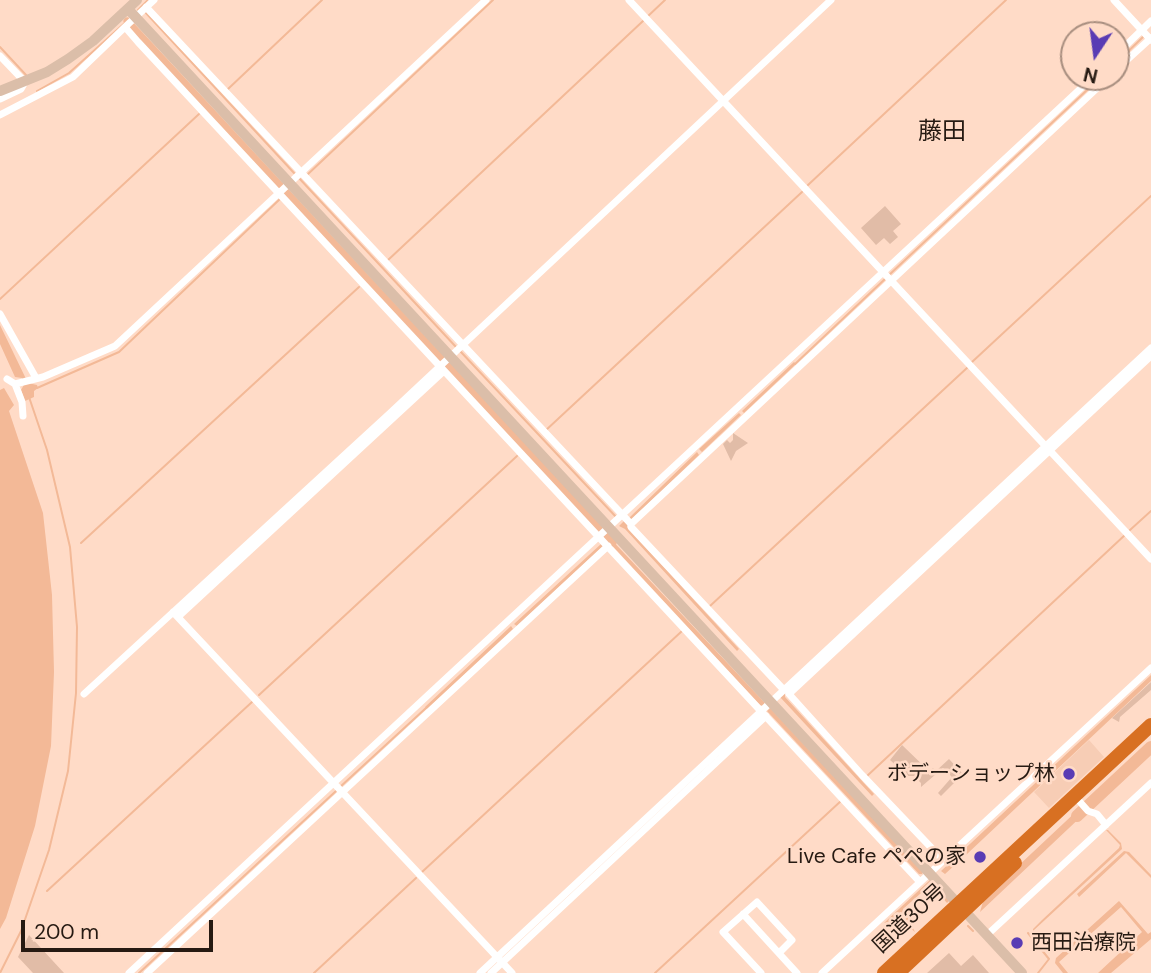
<!DOCTYPE html>
<meta charset="utf-8">
<style>
body{margin:0}
#map{position:relative;width:1151px;height:973px;overflow:hidden;background:#ffdbc7;font-family:"DM Sans",sans-serif}
canvas{display:block}
.north{position:absolute;left:1060px;top:21px;width:70px;height:70px;box-sizing:border-box;background:#ffdbc7;border:2px solid #a88e7f;border-radius:50%;rotate:193deg;font-size:19px;font-weight:700;line-height:28px;text-align:center;color:#261a12}
.north::after{content:'';display:block;margin:auto;width:24px;height:32px;background:#593cb4;clip-path:polygon(50% 0,100% 100%,50% 72%,0 100%)}
.scale{position:absolute;left:21px;top:920px;width:192px;height:32px;box-sizing:border-box;border:4px solid #261a12;border-top:0;padding-left:9px;font-size:21px;line-height:24px;white-space:nowrap;color:#261a12;-webkit-text-stroke:5px #ffdbc7;paint-order:stroke}
</style>
<div id="map">
<canvas width="1151" height="973"></canvas>
<div class="north">N</div>
<div class="scale">200 m</div>
</div>
<script>
const g = document.querySelector('canvas').getContext('2d');
g.lineJoin = 'round';
function paint(path, color) { g.fillStyle = color; g.fill(path, 'evenodd'); }
const poly = rows => new Path2D(rows.map(r => 'M' + r).join(''));
function strokePath(path, color, width, dash) { g.strokeStyle = color; g.lineWidth = width; g.lineCap = dash ? 'butt' : 'round'; g.setLineDash(dash || []); g.stroke(path); }
function write(font, color, halo, rows, align = 'center') {
  g.font = font + ' "DM Sans","Noto Sans JP",sans-serif'; g.lineWidth = 5; g.setLineDash([]); g.textBaseline = 'middle'; g.strokeStyle = halo; g.fillStyle = color; for (const [text, x, y, turn = 0] of rows) {
    g.save(); g.translate(x, y); g.rotate((+turn || 0) * Math.PI / 180); g.textAlign = isNaN(turn) ? turn : align; if (halo) g.strokeText(text, 0, 0); g.fillText(text, 0, 0); g.restore();
  }
}
const built = poly([
 [1089,740,1104,757,1049,808,1034,792]
]);
const green = poly([
 [885,206,901,224,893,231,898,237,890,244,884,238,876,245,861,228],
 [733,433,748,443,736,451,731,461,723,444,727,440,730,443,733,440],
 [1151,682,1151,690,1120,717,1119,722,1112,718],
 [902,745,929,771,933,768,936,771,949,759,963,774,941,796,938,793,952,777,943,768,921,787,921,783,914,776,908,776,890,760],
 [29,935,64,973,33,973,18,957],
 [949,953,961,966,973,955,989,973,927,973]
]);
const water = poly([
 [0,325,28,383,37,385,38,388,34,391,34,397,25,401,21,390,25,383,22,378,15,377,0,344],
 [794,362,796,364,744,413,742,411],
 [4,388,14,405,9,411,43,513,52,595,54,672,51,746,35,826,6,918,0,929,0,390],
 [739,413,741,415,702,452,699,449],
 [697,452,699,455,631,520,629,518],
 [624,521,628,523,627,527,739,649,737,651,625,529,619,526],
 [608,536,765,703,763,706,760,705,606,539],
 [601,544,603,546,517,626,514,624],
 [511,626,513,629,427,709,425,707],
 [1151,675,1151,681,967,854,945,874,941,871],
 [785,692,785,697,874,794,872,796,780,697],
 [770,708,923,872,922,874,919,874,767,711],
 [1081,807,1086,812,980,912,984,898],
 [1106,830,1108,830,1121,843,1122,849,1033,931,1033,929,1042,920,1119,848,1120,845],
 [1124,851,1129,852,1151,875,1151,878,1126,853,1079,897,1077,894],
 [930,880,949,901,947,903,933,887,929,886,903,909,915,932,899,919,884,923],
 [1119,901,1148,934,1151,932,1151,939,1111,973,1098,973,1142,932,1121,907,1059,962,1068,973,1063,973,1055,963,1056,958]
]);
const stream = poly([
 [138,10,148,0],
 [146,13,294,173],
 [647,17,665,0],
 [0,47,26,75],
 [1116,63,1143,37],
 [228,89,322,0],
 [37,91,69,73,127,21],
 [307,175,493,0],
 [298,177,456,347],
 [808,185,1006,0],
 [387,261,643,21],
 [889,275,1101,77],
 [0,299,199,114],
 [460,351,617,518],
 [972,362,1151,196],
 [795,364,885,279],
 [37,388,119,352,280,199],
 [545,431,802,192],
 [523,451,525,449],
 [1130,530,1151,511],
 [81,543,359,287],
 [710,606,968,367],
 [259,695,517,456],
 [867,776,1126,534],
 [340,787,426,708],
 [422,872,682,631],
 [47,891,252,702],
 [968,926,973,931],
 [1028,933,1049,959,1038,973],
 [0,973,21,931,49,850,68,771,76,693,77,627,70,547,47,450,29,397],
 [139,973,336,791],
 [314,973,416,878],
 [655,973,842,800]
]);
const canal = poly([
 [127,21,613,543]
]);
const river = poly([
 [1077,816,1151,747]
]);
const street = poly([
 [154,0,125,27,138,42,920,882],
 [629,0,1151,559],
 [1114,0,1151,40],
 [146,7,631,524],
 [1116,55,1151,21],
 [0,56,25,82,21,89,0,99],
 [1116,70,1151,38],
 [0,115,73,77,125,27],
 [0,314,36,378],
 [7,379,15,384,43,377,115,346,486,0],
 [15,384,22,402,23,416],
 [173,612,512,973],
 [178,617,444,371],
 [783,689,631,527,631,524,1109,77],
 [84,694,389,414,831,0],
 [1080,802,1088,811,1097,814,1106,825],
 [943,860,862,775,789,694,1151,356],
 [743,914,797,973],
 [987,935,1151,783],
 [129,973,1093,77],
 [147,973,608,546],
 [480,973,1151,348],
 [491,973,766,716],
 [761,973,723,932,757,902,792,940,779,953],
 [822,973,1151,668]
]);
const secondary = poly([
 [128,9,1022,973],
 [0,91,47,72,68,59,93,41,137,0]
]);
const highway = poly([
 [899,972,1015,863],
 [884,973,1151,725]
]);
const markers = [
 [1069,774,7,"#593cb4"],
 [980,857,7,"#593cb4"],
 [1017,943,7,"#593cb4"]
];
const poiNames = [
 ["ボデーショップ林",1055,774],
 ["Live Cafe ペペの家",966,857],
 ["西田治療院",1031,943,"left"]
];
const streetNames = [
 ["国道30号",910,919,-43]
];
const quarterNames = [
 ["藤田",942,133]
];
paint(built, '#f7cdb5');
paint(green, '#e1bca7');
paint(water, '#f3b997');
strokePath(stream, '#f3b997', 2);
strokePath(canal, '#f3b997', 7);
strokePath(river, '#f3b997', 12);
strokePath(street, '#fff', 7);
strokePath(secondary, '#dbbea9', 10);
strokePath(highway, '#d87022', 14);
for (const [x, y, r, color] of markers) { const dot = new Path2D(); dot.arc(x, y, r, 0, 2 * Math.PI); g.fillStyle = color; g.fill(dot); strokePath(dot, '#ffdbc7', 2.5); }
write('21px', '#261a12', '#ffdbc7', poiNames, 'right');
write('21px', '#261a12', '#ffdbc7', streetNames);
write('24px', '#261a12', '#ffdbc7', quarterNames);
</script>
